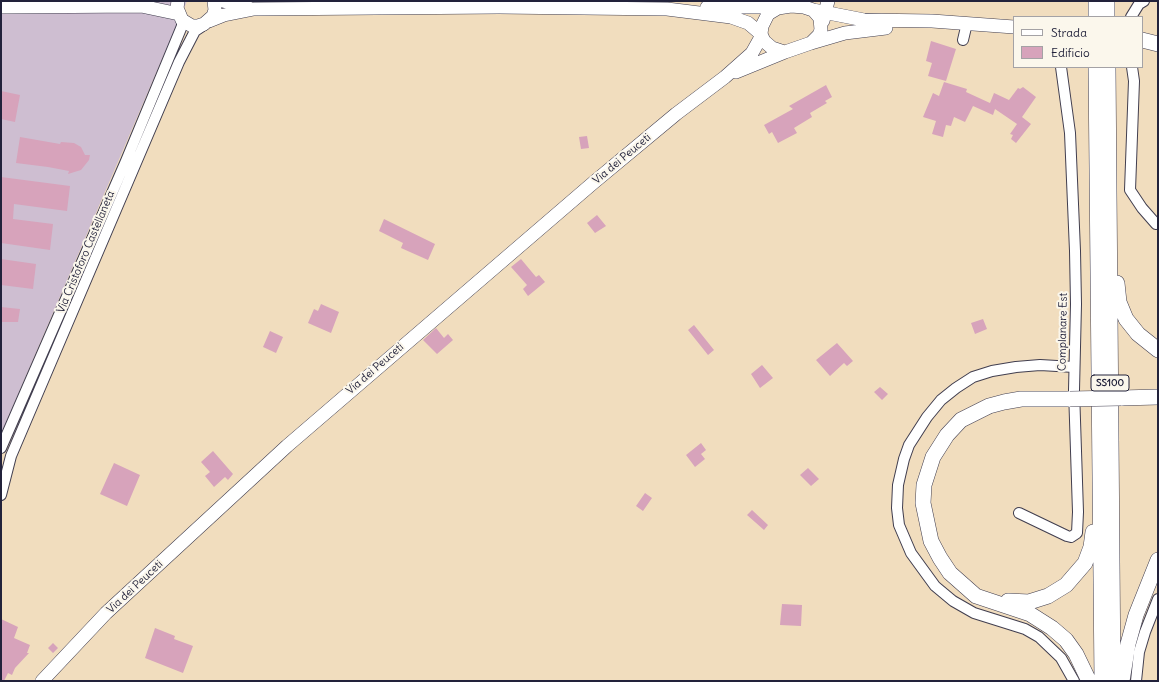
<!DOCTYPE html>
<style>
body{margin:0}
#map{position:relative;width:1159px;height:682px;overflow:hidden;background:#f1ddbe;font-family:Delius,sans-serif}
canvas{display:block}
.frame{position:absolute;inset:0;border:2px solid #22223b;pointer-events:none}
.legend{position:absolute;left:1013px;top:16px;width:130px;height:52px;box-sizing:border-box;background:#fbf7ec;border:1px solid #a4a2a5;margin:0;padding:5px 7px;list-style:none;font-size:12px;color:#22223b}
.legend li{display:flex;align-items:center;gap:8px;height:20px}
.legend b{width:20px;border:1px solid #a4a2a5}
</style>
<div id="map">
<canvas width="1159" height="682"></canvas>
<div class="frame"></div>
<ul class="legend">
<li><b style="height:5px;background:#fff"></b>Strada</li>
<li><b style="height:11px;background:#d7a3bb"></b>Edificio</li>
</ul>
</div>
<script>
const g = document.querySelector('canvas').getContext('2d');
g.lineJoin = 'round';
function paint(path, color) { g.fillStyle = color; g.fill(path, 'evenodd'); }
const poly = rows => new Path2D(rows.map(r => 'M' + r).join(''));
function strokePath(path, color, width, dash) { g.strokeStyle = color; g.lineWidth = width; g.lineCap = dash ? 'butt' : 'round'; g.setLineDash(dash || []); g.stroke(path); }
function write(font, color, halo, rows, align = 'center') {
  g.font = font + ' Delius,sans-serif'; g.lineWidth = 4; g.setLineDash([]); g.textBaseline = 'middle'; g.strokeStyle = halo; g.fillStyle = color; for (const [text, x, y, turn = 0] of rows) {
    g.save(); g.translate(x, y); g.rotate((+turn || 0) * Math.PI / 180); g.textAlign = isNaN(turn) ? turn : align; if (halo) g.strokeText(text, 0, 0); g.fillText(text, 0, 0); g.restore();
  }
}
const industrial = poly([
 [1,1,187,1,1,434]
]);
const building = poly([
 [931,41,956,49,946,81,928,76,932,63,926,61],
 [944,82,967,89,966,92,990,103,994,93,1009,100,1018,88,1020,89,1023,87,1036,97,1022,117,1031,124,1016,143,1011,139,1013,135,1010,134,1017,124,995,109,993,115,973,106,965,122,954,117,951,126,946,125,943,137,932,134,936,121,923,117,933,93,939,96],
 [826,85,832,97,825,101,827,103,810,113,812,117,794,128,797,133,778,143,772,132,769,134,764,125,793,109,789,106],
 [1,91,20,95,15,122,1,119],
 [587,136,589,148,581,149,579,137],
 [20,137,60,144,61,142,74,143,81,147,85,155,90,155,89,160,81,170,68,174,69,171,48,167,16,163],
 [1,177,70,186,67,211,14,204,13,219,53,224,50,250,1,243],
 [597,215,606,226,595,233,587,223],
 [384,219,435,244,428,260,401,248,403,243,379,231],
 [1,259,36,264,33,289,1,285],
 [521,259,536,277,539,275,545,282,528,296,523,289,527,285,511,267],
 [321,304,339,312,331,333,308,323,314,309,318,311],
 [1,307,20,309,18,322,1,322],
 [983,319,987,329,975,334,971,323],
 [694,325,714,350,708,355,688,330],
 [436,328,444,338,448,334,453,340,437,354,423,340],
 [270,331,283,337,276,353,263,347],
 [837,343,853,361,847,366,844,363,830,376,816,360],
 [762,365,773,378,760,388,751,374],
 [880,387,888,394,882,400,874,392],
 [701,443,706,450,701,454,705,459,695,467,686,455],
 [213,451,233,474,228,480,225,477,214,487,205,476,210,472,201,462],
 [114,463,140,475,127,506,100,494],
 [808,468,819,479,811,486,800,475],
 [645,493,652,498,643,511,636,506],
 [752,510,768,525,764,530,747,515],
 [782,604,802,605,801,626,780,625],
 [1,619,18,627,14,638,30,645,27,653,29,653,15,668,12,675,8,673,4,681,1,681],
 [155,628,175,636,174,639,193,646,183,673,145,658],
 [53,643,58,648,53,653,48,648]
]);
const minor = poly([
 [1131,17,1139,4,1144,1],
 [963,40,967,23],
 [1132,67,1134,81,1130,190,1142,208,1156,224],
 [1,448,126,161,182,26,182,20],
 [1,495,11,456,179,62,195,31,204,25],
 [1019,513,1067,536,1071,537,1077,533,1078,512,1074,390,1076,304,1075,251,1070,133,1061,67],
 [1074,681,1061,658,1039,637,1025,629,974,613,953,601,935,586,911,553,899,525,897,508,898,485,904,459,909,445,927,417,941,400,956,388,973,377,992,371,1016,367,1040,365,1074,367],
 [1136,681,1139,652,1145,632,1158,599]
]);
const major = poly([
 [178,1,177,8,182,20,192,26,198,26,204,24,213,16,215,10,214,1],
 [223,1,249,8],
 [791,6,804,7,813,10,820,18,821,30,819,35,811,43,785,52,781,51,772,48,764,41,761,34,762,26,768,14,778,8,791,6],
 [1,7,141,6,179,14],
 [707,7,779,7],
 [813,10,864,20,932,21,1014,27],
 [209,21,224,15,254,9,499,7,667,9,731,17,748,23,761,34],
 [823,21,828,1],
 [811,43,845,33,886,28],
 [736,72,785,52],
 [42,681,106,613,287,446,593,183,676,114,725,77,752,53,761,37]
]);
const highway = poly([
 [1096,1,1096,17],
 [1107,1,1107,17],
 [1142,40,1158,44],
 [1096,67,1102,681],
 [1108,67,1113,681],
 [1117,283,1119,302,1126,319,1138,334,1158,350],
 [1121,398,1158,397],
 [1070,399,1021,399,1004,402,989,406,961,420,947,435,933,457,924,485,923,503,931,541,940,558,950,573,976,596,1030,614,1052,628,1066,640,1076,654,1089,681],
 [1008,601,1029,602,1048,596,1066,585,1085,563,1091,547,1093,532],
 [1122,681,1128,644,1136,615,1158,560]
]);
const highwayBridge = poly([
 [1070,399,1121,398]
]);
const shields = [
 [1110,383,38]
];
const shieldNames = [
 ["SS100",1110,383]
];
const streetNames = [
 ["Via dei Peuceti",622,159,-40],
 ["Via Cristoforo Castellaneta",86,252,-67],
 ["Complanare Est",1063,332,-89],
 ["Via dei Peuceti",375,369,-41],
 ["Via dei Peuceti",135,587,-43]
];
paint(industrial, '#cebed1');
paint(building, '#d7a3bb');
strokePath(minor, '#413e4f', 12);
strokePath(major, '#413e4f', 14);
strokePath(highway, '#413e4f', 16);
strokePath(minor, '#fff', 10);
strokePath(major, '#fff', 13);
strokePath(highway, '#fff', 15);
strokePath(highwayBridge, '#413e4f', 16, []);
strokePath(highwayBridge, '#fff', 15);
for (const [x, y, w] of shields) { const box = new Path2D(); box.roundRect(x - w / 2, y - 8, w, 16, 3); g.fillStyle = '#fbf7ec'; g.fill(box); strokePath(box, '#22223b', 1); }
write('bold 10px', '#22223b', null, shieldNames);
write('11px', '#22223b', '#fbf7ec', streetNames);
</script>
